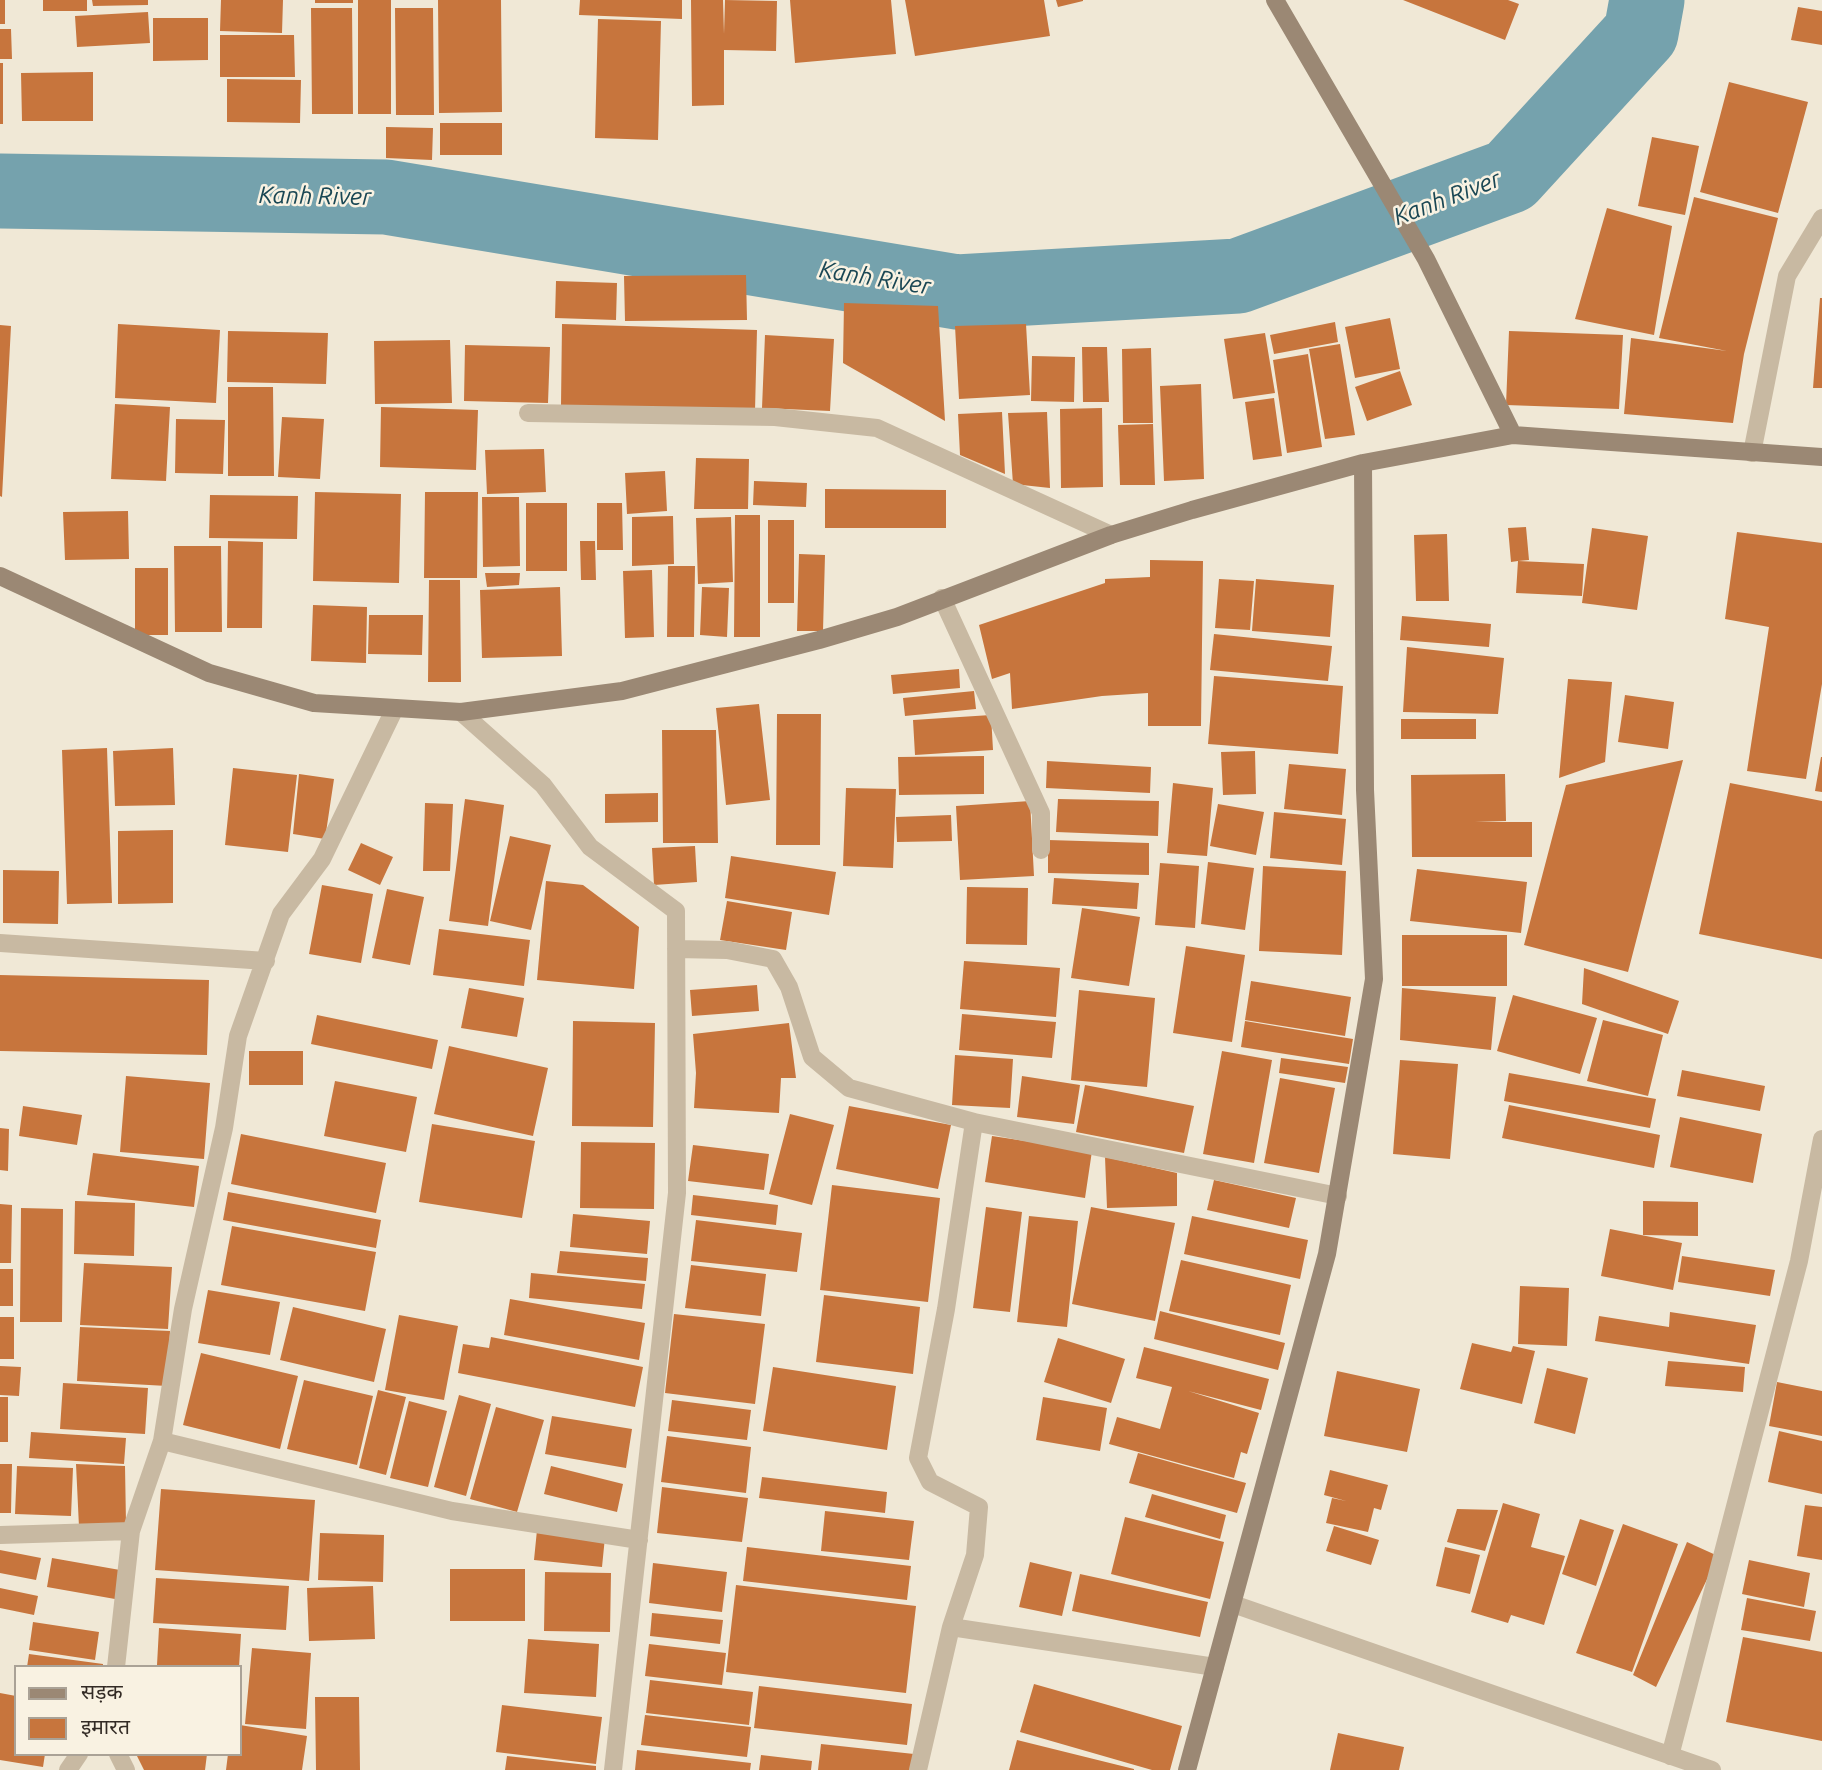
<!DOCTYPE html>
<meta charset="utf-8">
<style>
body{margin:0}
#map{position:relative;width:1822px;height:1770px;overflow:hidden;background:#f0e8d6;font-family:Ubuntu,"Noto Sans Devanagari",sans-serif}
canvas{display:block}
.legend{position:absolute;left:14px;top:1665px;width:228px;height:91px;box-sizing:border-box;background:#f9f2e2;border:2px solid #aaa296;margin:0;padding:9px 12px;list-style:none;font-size:21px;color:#332b25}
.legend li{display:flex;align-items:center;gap:14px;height:35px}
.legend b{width:35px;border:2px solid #aaa296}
</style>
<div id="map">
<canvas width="1822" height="1770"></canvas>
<ul class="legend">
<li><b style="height:9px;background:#9b8874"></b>सड़क</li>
<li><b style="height:19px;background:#c7753d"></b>इमारत</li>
</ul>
</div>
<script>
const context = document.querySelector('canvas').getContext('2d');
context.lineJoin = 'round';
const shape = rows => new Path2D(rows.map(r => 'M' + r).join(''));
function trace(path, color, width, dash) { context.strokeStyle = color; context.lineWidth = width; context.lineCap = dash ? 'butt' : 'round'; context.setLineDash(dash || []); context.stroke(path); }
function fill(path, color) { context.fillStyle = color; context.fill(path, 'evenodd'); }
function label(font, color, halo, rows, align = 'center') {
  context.font = font + ' Ubuntu,sans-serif'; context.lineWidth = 5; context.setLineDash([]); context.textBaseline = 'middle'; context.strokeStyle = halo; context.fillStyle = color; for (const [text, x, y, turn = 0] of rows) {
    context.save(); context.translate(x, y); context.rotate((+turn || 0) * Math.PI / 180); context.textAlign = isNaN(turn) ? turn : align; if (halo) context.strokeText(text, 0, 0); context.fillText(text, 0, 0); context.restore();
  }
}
trace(shape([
 [0,191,386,197,957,292,1238,276,1510,176,1641,33,1647,0]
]), '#75a2ad', 75);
fill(shape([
 [0,0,5,0,5,24,0,24],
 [43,0,87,0,87,11,43,11],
 [92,0,148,0,148,5,93,6],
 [221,0,283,0,282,33,220,31],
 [315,0,353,0,353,3,315,3],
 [358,0,391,0,391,114,358,114],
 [438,0,501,0,502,112,439,113],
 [580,0,682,0,682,19,579,15],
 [691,0,723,0,724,34,725,0,777,1,776,51,724,50,724,105,692,106],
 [790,0,891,0,896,54,795,63],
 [905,0,1044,0,1050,36,915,56],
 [1056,0,1083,0,1083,1,1058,7],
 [1403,0,1508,0,1519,4,1505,40],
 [1798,7,1822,11,1822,45,1791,40],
 [311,8,352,8,353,114,312,114],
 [395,8,433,8,434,115,396,115],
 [148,12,150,43,77,47,75,16],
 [153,18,208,18,208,60,153,61],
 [598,19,661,21,658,140,595,138],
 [0,29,11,29,12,59,0,59],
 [220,35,294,35,295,77,220,77],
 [0,63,3,63,3,124,0,124],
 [93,72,93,121,22,121,21,73],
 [227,79,301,80,300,123,227,122],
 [1729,82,1808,102,1778,213,1700,192],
 [440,123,502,123,502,155,440,155],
 [386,127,433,128,432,160,386,158],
 [1652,137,1699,146,1685,215,1638,206],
 [1694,197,1778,218,1744,354,1733,423,1624,414,1631,338,1727,351,1659,338],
 [1607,208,1672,226,1654,335,1575,319],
 [746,275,747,320,625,321,624,276],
 [556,281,617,283,616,320,555,318],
 [1820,298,1822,298,1822,388,1813,388],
 [844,303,938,306,945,421,843,363],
 [1390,318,1400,369,1355,378,1345,327],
 [1335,322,1338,342,1274,354,1270,335],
 [118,324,220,330,216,403,115,398],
 [562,324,757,330,755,411,561,405],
 [1026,324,1030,395,959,399,955,326],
 [0,325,11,326,2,497,0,496],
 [228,331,328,333,326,384,227,382],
 [1509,331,1623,335,1619,409,1506,405],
 [1265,333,1275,393,1233,399,1224,339],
 [765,335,834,339,830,411,762,408],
 [450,340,452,403,375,404,374,341],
 [1340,344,1355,435,1325,439,1309,349],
 [465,345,550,347,548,403,464,401],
 [1082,347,1107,347,1109,402,1083,402],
 [1151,348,1153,423,1123,423,1122,349],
 [1308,354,1322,447,1287,453,1273,360],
 [1032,356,1075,357,1074,402,1031,401],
 [1400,371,1412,405,1367,421,1355,387],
 [1201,384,1204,479,1164,481,1160,386],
 [228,387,273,387,274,476,228,476],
 [1274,398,1282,456,1253,460,1245,402],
 [115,404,170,407,166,481,111,479],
 [381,407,478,410,476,470,380,467],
 [1102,408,1103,487,1061,488,1060,409],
 [1002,412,1005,474,960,455,958,414],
 [1047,412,1050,488,1013,484,1008,413],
 [282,417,324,419,320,479,278,477],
 [176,419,225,420,223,474,175,473],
 [1153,424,1155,485,1120,485,1118,425],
 [544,449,546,492,487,494,485,450],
 [696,458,749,459,748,509,694,509],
 [665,471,667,511,627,514,625,473],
 [754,481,807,483,806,507,753,505],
 [825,489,946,490,946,528,825,528],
 [315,492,401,494,399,583,313,581],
 [425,492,478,492,477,578,424,578],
 [210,495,298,496,297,539,209,538],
 [482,497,519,497,520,566,483,567],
 [526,503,567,503,567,571,526,571],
 [597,503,622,503,623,550,597,550],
 [128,511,129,559,65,560,63,512],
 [735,515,760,515,760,637,734,637],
 [673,516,674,564,632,566,632,517],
 [731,517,733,582,698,584,696,518],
 [768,520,794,520,794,603,768,603],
 [1526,527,1529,560,1518,561,1584,564,1582,596,1516,593,1518,561,1511,562,1508,528],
 [1592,528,1648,536,1637,610,1582,603],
 [1737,532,1822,543,1822,684,1806,779,1747,771,1769,627,1725,619],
 [1447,534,1449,601,1416,601,1414,535],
 [228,541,263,542,262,628,227,628],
 [580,541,595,541,596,580,581,580],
 [174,546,221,546,222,632,175,632],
 [799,554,825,555,823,631,797,631],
 [1150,560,1203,561,1201,726,1148,726,1148,693,1102,696,1012,709,1010,673,992,679,979,625,1105,583,1105,579,1150,577],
 [668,566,695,566,694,637,667,637],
 [135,568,168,568,168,635,135,635],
 [652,570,654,637,625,638,623,571],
 [485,573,520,573,519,585,487,587],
 [1219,579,1254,581,1250,630,1215,628],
 [1256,579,1334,585,1330,637,1252,631],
 [429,580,460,580,461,682,428,682],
 [560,587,562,656,482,658,480,590],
 [702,587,729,588,727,637,700,635],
 [313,605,367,607,366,663,311,661],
 [369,615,423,615,422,655,368,654],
 [1402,616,1491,624,1489,647,1400,640],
 [1214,634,1332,646,1328,681,1210,670],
 [1407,647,1504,658,1498,714,1403,712],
 [959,669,960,688,893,694,891,675],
 [1214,676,1343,686,1338,754,1208,744],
 [1568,679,1612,682,1605,762,1559,778],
 [974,691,976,709,905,716,903,698],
 [1625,695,1674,702,1668,749,1618,742],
 [759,704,770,800,726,805,716,708],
 [777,714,821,714,820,845,776,845],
 [991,715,993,750,915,755,913,720],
 [1401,719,1476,719,1476,739,1401,739],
 [662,730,716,730,718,843,663,843],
 [107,748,112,903,67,904,62,750],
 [173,748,175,805,115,806,113,751],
 [1255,751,1256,794,1223,795,1221,752],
 [984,756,984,794,899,795,898,757],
 [1821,757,1822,757,1822,792,1815,791],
 [1683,760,1628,972,1524,945,1566,785],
 [1047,761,1151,767,1150,793,1046,788],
 [1289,764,1346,769,1342,815,1284,809],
 [233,768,297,775,288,852,225,845],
 [299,774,334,779,325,839,293,834],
 [1505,774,1506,821,1475,822,1532,822,1532,857,1412,857,1411,775],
 [1173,783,1213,788,1207,856,1167,853],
 [1730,783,1822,801,1822,959,1699,934],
 [846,788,896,789,893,868,843,866],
 [658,793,658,822,605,823,605,794],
 [465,799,504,805,488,926,449,921],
 [1058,799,1159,801,1158,836,1056,832],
 [1030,801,1034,876,960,880,956,806],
 [425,803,453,804,450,871,423,871],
 [1218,804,1264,812,1256,855,1210,846],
 [1274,812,1346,819,1342,865,1270,858],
 [951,815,952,841,897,842,896,817],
 [173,830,173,903,118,904,118,831],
 [510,836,551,845,531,930,490,921],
 [1048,840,1149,843,1149,875,1048,873],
 [361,843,393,857,380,885,348,870],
 [695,846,697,882,654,885,652,848],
 [731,856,836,872,829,915,725,898],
 [1208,862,1254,868,1245,930,1201,924],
 [1160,863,1199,866,1195,928,1155,925],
 [1263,866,1346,871,1342,955,1259,951],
 [1417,869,1527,882,1521,933,1410,921],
 [3,870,59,871,58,924,3,923],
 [1054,878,1139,883,1137,909,1052,904],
 [546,881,583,885,639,927,634,989,537,980],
 [322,885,373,894,361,963,309,954],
 [967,887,1028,888,1027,945,966,944],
 [387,889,424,897,410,965,372,958],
 [727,901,792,912,786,950,720,940],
 [1082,908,1140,917,1129,986,1071,978],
 [439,929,530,940,524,986,433,975],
 [1402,935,1507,935,1507,986,1402,986],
 [1186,946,1245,955,1232,1042,1173,1033],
 [964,961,1060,968,1056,1017,960,1009],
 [1584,968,1679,1001,1668,1034,1582,1004],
 [0,975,209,980,207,1055,0,1051],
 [1251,981,1351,997,1345,1036,1245,1020],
 [757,985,759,1011,692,1016,690,990],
 [469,988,524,998,517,1037,461,1028],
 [1402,988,1496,997,1491,1050,1400,1040],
 [1079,990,1155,998,1147,1087,1071,1080],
 [1513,995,1597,1018,1580,1074,1497,1051],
 [962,1014,1056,1022,1052,1058,959,1050],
 [317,1015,438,1040,432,1069,311,1044],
 [1603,1020,1663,1035,1648,1096,1587,1081],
 [573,1021,655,1023,653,1127,572,1126],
 [1245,1021,1353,1039,1349,1064,1241,1047],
 [789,1023,796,1078,781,1078,779,1113,694,1108,696,1073,693,1034],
 [449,1046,548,1068,533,1136,434,1114],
 [249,1051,303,1051,303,1085,249,1085],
 [1222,1051,1272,1060,1254,1163,1203,1154],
 [955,1055,1013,1059,1010,1108,952,1105],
 [1281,1058,1348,1067,1345,1083,1279,1073],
 [1400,1060,1458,1064,1450,1159,1393,1154],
 [1682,1070,1765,1086,1760,1111,1677,1096],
 [1509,1073,1656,1099,1650,1128,1504,1101],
 [126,1076,210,1083,204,1159,120,1152],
 [1022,1076,1080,1085,1074,1124,1017,1117],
 [1280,1078,1335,1088,1319,1173,1264,1163],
 [335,1081,417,1097,406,1152,324,1136],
 [1085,1085,1194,1106,1184,1153,1076,1132],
 [1509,1105,1660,1135,1654,1168,1502,1138],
 [23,1106,82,1115,77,1145,19,1136],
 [849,1106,951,1125,938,1189,836,1169],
 [790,1114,834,1125,812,1205,769,1194],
 [1680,1117,1762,1134,1753,1183,1670,1167],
 [432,1124,535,1141,522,1218,419,1202],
 [0,1128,9,1129,8,1171,0,1170],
 [241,1134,386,1163,376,1213,231,1184],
 [992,1136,1092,1151,1085,1198,985,1182],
 [581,1142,655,1143,654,1209,580,1208],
 [693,1145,769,1154,764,1190,688,1181],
 [93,1153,199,1166,194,1207,87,1195],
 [1105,1157,1177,1173,1177,1206,1107,1208],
 [1214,1180,1296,1198,1289,1228,1207,1210],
 [832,1185,940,1198,928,1302,820,1290],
 [228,1192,381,1220,376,1248,223,1220],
 [693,1195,778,1205,776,1225,691,1215],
 [75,1201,135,1203,134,1256,74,1254],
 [1643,1201,1698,1202,1698,1236,1643,1235],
 [0,1204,12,1205,11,1263,0,1263],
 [986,1207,1022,1212,1010,1312,973,1308],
 [1091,1207,1175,1223,1155,1321,1072,1304],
 [21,1208,63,1209,62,1322,20,1322],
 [573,1214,650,1221,647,1254,570,1247],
 [1029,1216,1078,1221,1067,1327,1017,1322],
 [1192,1216,1308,1240,1300,1279,1184,1254],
 [696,1220,802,1233,797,1272,691,1261],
 [232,1226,376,1252,365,1311,221,1285],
 [1610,1229,1682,1243,1673,1290,1601,1276],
 [560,1251,648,1258,646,1281,557,1273],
 [1682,1256,1775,1270,1770,1296,1678,1282],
 [1181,1260,1291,1285,1280,1335,1169,1311],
 [84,1263,172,1267,168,1329,80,1325],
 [691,1265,766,1274,761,1316,685,1308],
 [0,1269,13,1269,13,1306,0,1306],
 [531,1273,645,1284,642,1309,529,1298],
 [1520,1286,1569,1288,1567,1346,1518,1344],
 [208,1290,280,1302,270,1355,198,1343],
 [824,1295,920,1307,913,1374,816,1362],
 [510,1299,645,1323,639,1360,504,1335],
 [293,1307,386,1329,374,1382,280,1360],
 [1160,1311,1285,1343,1278,1370,1154,1339],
 [1670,1312,1756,1325,1749,1364,1595,1341,1599,1316,1669,1327],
 [674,1314,765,1324,755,1404,665,1393],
 [399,1315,458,1326,444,1400,385,1390],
 [0,1317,14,1317,14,1359,0,1359],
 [80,1327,170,1331,167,1386,77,1381],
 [491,1337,643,1367,635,1407,458,1373,463,1344,489,1348],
 [1058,1338,1125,1359,1111,1403,1044,1382],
 [1472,1343,1511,1352,1513,1346,1535,1351,1522,1404,1460,1389],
 [1144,1347,1269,1379,1261,1410,1188,1391,1259,1413,1247,1454,1241,1452,1234,1478,1109,1444,1117,1417,1160,1429,1172,1387,1136,1378],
 [201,1353,298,1376,280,1449,183,1425],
 [1668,1361,1745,1367,1743,1392,1665,1386],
 [0,1366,21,1367,19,1396,0,1395],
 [773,1367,896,1386,887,1450,763,1431],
 [1547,1368,1588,1378,1575,1434,1534,1423],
 [1337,1371,1420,1389,1407,1452,1324,1436],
 [304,1380,373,1396,357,1465,287,1449],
 [1777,1382,1822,1391,1822,1436,1769,1426],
 [63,1383,148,1388,145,1434,60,1429],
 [378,1390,406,1397,386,1475,359,1468],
 [459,1395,491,1404,466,1496,434,1487],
 [0,1397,8,1397,8,1442,0,1442],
 [1043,1397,1107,1408,1100,1451,1036,1440],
 [672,1400,751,1410,747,1440,668,1431],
 [409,1401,447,1411,428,1487,390,1478],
 [496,1407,544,1420,517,1512,470,1499],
 [552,1416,632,1429,626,1468,545,1454],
 [1779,1431,1822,1441,1822,1494,1768,1482],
 [31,1432,126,1438,124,1464,29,1458],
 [667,1436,751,1447,746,1493,661,1482],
 [1138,1453,1246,1483,1237,1513,1129,1483],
 [0,1464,12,1464,11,1513,0,1513],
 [76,1464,125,1466,126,1524,79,1527],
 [17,1466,73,1468,71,1516,15,1514],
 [551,1466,623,1484,617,1512,544,1494],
 [1330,1470,1388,1485,1381,1510,1374,1508,1368,1532,1326,1523,1332,1498,1346,1501,1324,1495],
 [762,1477,887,1492,885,1513,759,1498],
 [662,1487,748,1498,742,1542,657,1533],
 [161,1489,315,1500,309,1581,155,1570],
 [1152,1494,1226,1515,1220,1539,1145,1517],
 [1503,1503,1540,1514,1531,1547,1565,1556,1544,1625,1511,1615,1508,1623,1471,1612],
 [1805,1505,1822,1507,1822,1560,1797,1556],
 [1457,1509,1498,1510,1485,1551,1447,1542],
 [825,1511,914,1521,909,1560,821,1551],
 [1125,1517,1224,1542,1210,1599,1111,1574],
 [1580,1519,1614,1530,1596,1586,1562,1574],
 [1623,1524,1678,1544,1632,1672,1576,1653],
 [1334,1526,1379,1540,1371,1565,1326,1551],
 [537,1530,605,1537,602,1567,534,1560],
 [320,1533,384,1535,383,1582,318,1580],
 [1687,1542,1718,1556,1656,1687,1633,1675],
 [747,1547,911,1566,907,1600,743,1581],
 [1445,1547,1480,1555,1470,1594,1436,1586],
 [0,1550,41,1558,36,1580,0,1573],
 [52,1558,120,1570,115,1599,47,1587],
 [1749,1560,1810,1573,1804,1607,1742,1594],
 [1030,1562,1072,1572,1062,1616,1019,1607],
 [653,1563,727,1572,722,1612,649,1603],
 [450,1569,525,1569,525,1621,450,1621],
 [545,1572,611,1573,610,1632,544,1631],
 [1080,1574,1208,1602,1200,1637,1072,1611],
 [156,1578,289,1586,286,1630,153,1623],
 [736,1585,916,1606,906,1693,726,1672],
 [373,1586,375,1639,309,1641,307,1588],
 [0,1588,38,1596,34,1615,0,1608],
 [1747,1598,1816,1611,1810,1641,1741,1630],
 [652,1613,723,1620,720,1644,650,1636],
 [33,1622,99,1632,95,1660,29,1650],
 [159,1628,241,1634,239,1667,157,1665],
 [1743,1637,1822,1652,1822,1741,1726,1722],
 [528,1639,599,1644,596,1697,524,1693],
 [649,1644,726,1653,722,1685,645,1676],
 [252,1648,311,1653,306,1729,245,1724],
 [29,1654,103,1664,103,1667,27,1667],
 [650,1680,753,1692,749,1725,646,1713],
 [1034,1684,1182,1726,1170,1770,1152,1770,1020,1732],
 [759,1686,912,1704,907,1745,754,1728],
 [0,1693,16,1696,16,1754,45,1754,43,1767,0,1760],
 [315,1697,359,1697,360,1770,316,1770],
 [502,1705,602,1717,596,1764,496,1752],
 [645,1715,751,1727,747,1757,641,1745],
 [240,1725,307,1736,302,1770,226,1770,228,1754,240,1754],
 [1338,1733,1404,1747,1399,1770,1330,1770],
 [1017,1740,1134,1769,1134,1770,1009,1770],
 [821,1744,914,1754,912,1770,818,1770],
 [637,1750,751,1763,750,1770,635,1770],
 [136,1754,207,1754,205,1770,144,1770],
 [761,1755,812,1761,811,1770,759,1770],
 [507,1756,596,1766,596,1770,505,1770]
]), '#c7753d');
trace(shape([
 [528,413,775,417,877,428,1111,535],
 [1752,453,1787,276,1822,218],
 [942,598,1041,813,1041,850],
 [461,712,543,785,590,847,676,911,677,1193,613,1770],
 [0,943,266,961],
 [676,949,727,950,773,959,789,987,812,1057,849,1088,974,1122,946,1309,918,1458,930,1482,979,1507,975,1555,951,1627],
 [974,1122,1338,1196],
 [162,1441,452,1511,639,1540],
 [0,1535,131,1531],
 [1233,1604,1712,1770],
 [116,1667,131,1531,162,1441,183,1309,224,1128,238,1036,281,914,322,859,395,708],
 [118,1754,126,1770],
 [1670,1756,1799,1261,1822,1139],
 [68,1770,79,1754],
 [918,1770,951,1627,1215,1667]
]), '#c8b9a2', 18);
trace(shape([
 [1275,0,1426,259,1513,435],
 [0,576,209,673,314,703,461,712,622,691,819,640,897,617,1111,535,1192,510,1363,463,1513,435,1822,457],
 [1187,1770,1327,1254,1374,979,1365,790,1363,463]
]), '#9b8874', 18);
label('italic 24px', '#1a4754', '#f9f2e2', [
 ["Kanh River",315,196,1],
 ["Kanh River",1447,198,-21],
 ["Kanh River",875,278,9]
]);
</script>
